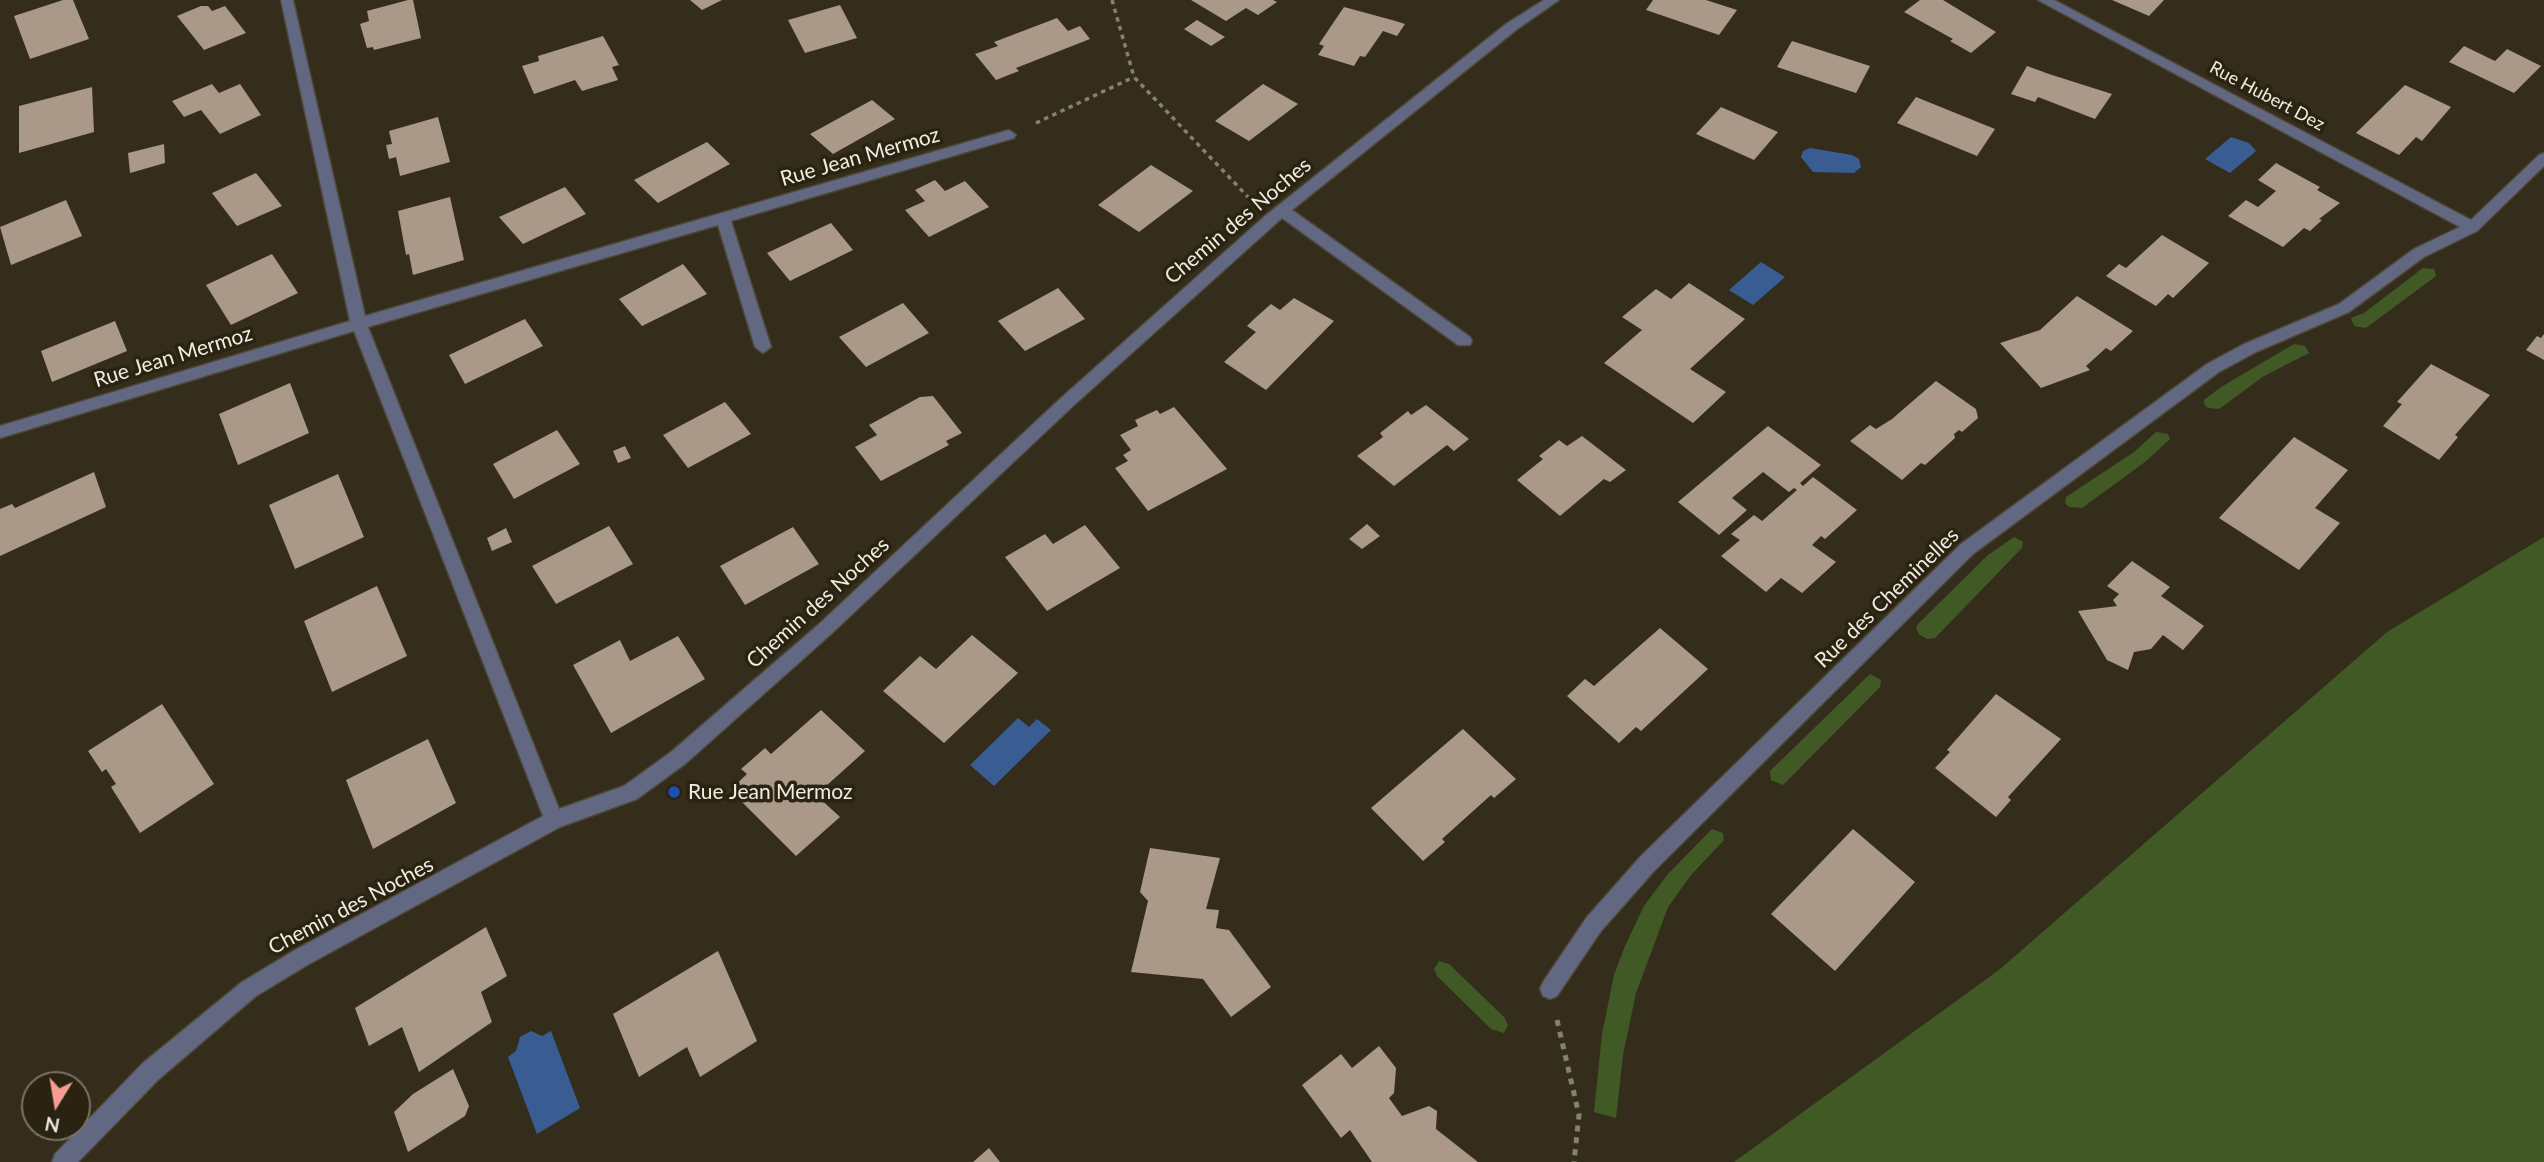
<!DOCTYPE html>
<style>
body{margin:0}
#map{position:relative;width:2544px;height:1162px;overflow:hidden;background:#342d1c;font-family:Lato,sans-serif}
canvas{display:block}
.north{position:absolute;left:21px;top:1071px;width:70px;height:70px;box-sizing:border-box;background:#2a2312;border:2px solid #797365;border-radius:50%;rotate:191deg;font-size:19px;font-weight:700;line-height:28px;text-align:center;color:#f0ece1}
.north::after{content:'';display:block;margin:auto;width:24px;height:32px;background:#f59c94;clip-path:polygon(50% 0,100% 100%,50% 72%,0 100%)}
</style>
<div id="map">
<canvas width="2544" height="1162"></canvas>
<div class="north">N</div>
</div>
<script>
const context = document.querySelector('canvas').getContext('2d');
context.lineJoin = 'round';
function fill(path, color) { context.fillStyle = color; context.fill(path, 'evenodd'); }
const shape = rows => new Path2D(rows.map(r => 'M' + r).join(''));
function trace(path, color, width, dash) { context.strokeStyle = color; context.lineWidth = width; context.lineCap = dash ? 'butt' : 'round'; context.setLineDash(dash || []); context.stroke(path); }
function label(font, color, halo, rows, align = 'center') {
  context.font = font + ' Lato,sans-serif'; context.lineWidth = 7; context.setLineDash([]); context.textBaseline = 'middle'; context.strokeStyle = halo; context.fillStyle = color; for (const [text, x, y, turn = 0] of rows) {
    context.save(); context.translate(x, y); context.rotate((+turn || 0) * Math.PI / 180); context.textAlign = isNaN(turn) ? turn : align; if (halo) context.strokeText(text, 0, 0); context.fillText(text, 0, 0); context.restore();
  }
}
fill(shape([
 [2423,268,2434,269,2436,276,2366,328,2354,326,2351,318,2364,313],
 [2294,344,2305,346,2309,353,2264,376,2219,409,2208,408,2204,404,2204,400,2221,387],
 [2156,432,2168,434,2170,439,2145,462,2082,508,2069,507,2065,503,2066,497,2134,452],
 [2014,537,2023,542,2022,548,1935,638,1927,639,1919,634,1916,628,1918,624,1988,555],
 [2544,537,2544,1162,1734,1162,1999,970,2387,632],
 [1870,674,1881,680,1880,687,1783,785,1771,780,1770,771],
 [1712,829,1723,833,1724,840,1691,875,1668,907,1636,993,1623,1055,1616,1118,1594,1112,1602,1034,1614,975,1625,946,1644,906,1667,875],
 [1439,961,1449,964,1504,1017,1508,1025,1504,1033,1491,1029,1437,976,1434,969]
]), '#415a25');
fill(shape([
 [2231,137,2249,143,2256,151,2230,173,2205,159],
 [1810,148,1852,155,1859,159,1861,167,1854,173,1813,172,1801,157,1803,151],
 [1761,262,1785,277,1753,305,1729,290],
 [1018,718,1029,727,1037,719,1051,730,994,786,970,765],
 [531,1031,542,1036,551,1031,580,1108,537,1134,508,1057,516,1051,520,1037]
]), '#395d93');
fill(shape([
 [63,0,73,0,89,39,30,59,14,16],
 [408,0,413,0,421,38,374,50,373,47,367,48,360,24,369,21,367,11],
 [690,0,722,0,702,10],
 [1191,0,1273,0,1277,2,1258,15,1246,8,1226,21],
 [1653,0,1706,0,1737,10,1719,35,1646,10],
 [1920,0,1943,0,1996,32,1971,53,1950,41,1953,39,1904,12],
 [2112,0,2164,0,2149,16],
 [840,5,857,38,805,53,788,20],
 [201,6,208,6,212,11,225,6,246,33,204,50,177,16],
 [1344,7,1392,20,1405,24,1397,36,1383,31,1365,57,1360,56,1354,66,1318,55,1324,46,1319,44],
 [1057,18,1068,31,1080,26,1090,39,1016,68,1019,71,996,80,975,54,998,46,994,42],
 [1197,20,1225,37,1211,46,1184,29],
 [603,36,619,65,612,67,618,80,582,91,575,80,534,94,522,66,539,61,538,56],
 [1792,41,1870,66,1856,93,1777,67],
 [2464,46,2495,61,2507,49,2541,66,2514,93,2449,62],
 [2027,66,2049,74,2112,94,2095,119,2038,97,2035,102,2011,94],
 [212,84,219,93,240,84,261,115,220,134,201,110,184,117,172,101],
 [1263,84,1298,104,1249,141,1215,121],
 [2405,85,2451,107,2422,141,2416,137,2399,155,2356,133],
 [92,87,94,132,19,153,19,106],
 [1916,97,1995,129,1977,156,1897,123],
 [872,100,895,119,833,154,810,134],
 [1721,107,1778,132,1754,160,1696,134],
 [438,117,450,162,400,176,396,157,389,159,386,145,392,144,389,131],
 [707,142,730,164,658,203,634,180],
 [164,144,165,163,130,173,128,153],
 [2276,163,2320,187,2317,190,2340,203,2319,219,2322,220,2310,231,2304,228,2283,247,2228,216,2246,200,2258,207,2276,191,2258,180],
 [1151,165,1193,191,1139,232,1098,205],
 [256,173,282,206,237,226,212,193],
 [935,180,945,191,965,181,989,207,929,237,905,210,925,201,915,190],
 [565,187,586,214,523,244,499,217],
 [450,197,464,260,413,275,409,254,406,255,398,211],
 [66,200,82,236,11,265,0,227],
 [831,223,853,250,790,281,767,253],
 [2162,235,2209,263,2173,298,2168,294,2156,306,2106,276,2119,264,2126,268],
 [272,254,298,293,231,325,206,285],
 [683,264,707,294,642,326,619,299],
 [1689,283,1745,319,1690,369,1726,392,1693,423,1604,363,1642,330,1622,317,1656,289,1671,299],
 [1058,288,1085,319,1025,351,998,321],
 [2077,296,2133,331,2111,351,2106,348,2086,366,2090,370,2041,388,2000,343,2040,330],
 [1294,298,1334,321,1266,390,1224,362,1256,332,1247,326,1254,319,1271,304,1280,310],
 [903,303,929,333,866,367,839,337],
 [525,319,543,346,465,384,449,355],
 [115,321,127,351,52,382,41,351],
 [2544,334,2544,360,2526,350,2537,336,2541,338],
 [2431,364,2490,395,2455,435,2458,437,2439,460,2383,426,2402,404,2397,402],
 [1936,381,1976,409,1978,418,1962,432,1959,430,1954,434,1955,438,1925,465,1921,463,1902,480,1850,441,1870,425,1876,429,1892,419],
 [290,383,309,433,238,465,219,414],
 [933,396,962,433,946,441,949,445,881,481,855,447,877,435,869,425,920,397],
 [725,402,751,434,688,468,663,435],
 [1426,405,1469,439,1454,451,1447,445,1394,486,1357,456,1383,437,1380,433,1408,411,1411,415],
 [1174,407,1227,469,1148,511,1115,468,1128,461,1123,455,1131,450,1120,435,1138,426,1135,420,1157,410,1160,414],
 [1768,426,1821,465,1800,483,1803,486,1813,477,1857,510,1825,539,1821,536,1812,545,1836,562,1802,593,1781,578,1766,592,1721,556,1740,540,1731,534,1754,515,1762,521,1797,490,1794,488,1789,492,1763,472,1732,498,1747,510,1719,535,1678,502],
 [557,430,580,464,514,499,493,464],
 [1582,436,1626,470,1610,482,1604,479,1560,516,1517,480,1543,459,1539,456,1559,440,1567,446],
 [2294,437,2348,470,2315,508,2340,523,2299,570,2219,518],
 [625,446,631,458,618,463,613,451],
 [94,472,106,507,0,556,0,509,12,504,15,508],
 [338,474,364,537,295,569,269,505],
 [1367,524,1380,536,1362,549,1349,539],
 [1085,525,1120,568,1047,611,1005,557,1045,534,1053,544],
 [609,526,633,564,556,604,532,566],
 [793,527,819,564,745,605,720,566],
 [506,528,512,542,492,551,487,538],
 [2132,561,2170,587,2161,596,2204,626,2183,650,2163,635,2151,649,2134,652,2128,670,2107,660,2078,611,2117,606,2113,600,2119,594,2107,586],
 [377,586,407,656,332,692,304,621],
 [1660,628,1708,669,1641,731,1636,727,1619,743,1567,696,1585,679,1594,686],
 [972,635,1018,673,944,743,883,691,920,656,936,669],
 [678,636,705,679,611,733,573,665,620,640,630,661],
 [1996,694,2061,739,2008,797,2011,800,1996,817,1935,768,1950,752,1947,750],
 [162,704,214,784,140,833,111,787,116,784,106,769,102,772,88,751],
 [821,710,865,751,816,795,840,817,796,856,730,790,747,774,741,769,765,748,771,754],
 [1463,729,1516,779,1494,798,1491,795,1442,839,1445,842,1423,861,1371,808],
 [428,739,456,803,373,849,346,780],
 [1853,829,1915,882,1835,971,1771,914],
 [1150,848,1220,858,1206,909,1219,910,1216,928,1229,930,1271,987,1231,1017,1203,979,1131,972,1148,901,1140,892],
 [486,927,507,976,481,992,492,1022,419,1072,402,1027,369,1046,355,1008],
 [718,951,757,1041,700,1077,687,1047,639,1077,613,1014],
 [1379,1046,1396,1068,1394,1093,1389,1098,1402,1116,1429,1106,1437,1111,1436,1129,1478,1162,1372,1162,1350,1130,1341,1138,1302,1085,1341,1054,1352,1068],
 [453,1069,469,1106,465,1116,408,1152,394,1112,413,1094],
 [989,1148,1000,1162,973,1162]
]), '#aa9889');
const street = shape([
 [281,0,293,0,365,316,1009,130,1016,135,1014,138,731,221,771,347,763,353,755,347,718,225,368,327,559,809,624,786,671,752,818,625,1061,398,1265,216,1506,24,1544,0,1559,0,1516,30,1292,210,1470,337,1472,341,1470,345,1458,345,1282,218,1073,406,830,635,685,764,637,799,560,827,309,964,256,996,159,1079,78,1162,52,1162,55,1154,143,1063,242,982,295,950,543,816,354,331,0,438,0,426,350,321,281,0],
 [2038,0,2054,0,2471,220,2539,155,2544,153,2544,166,2477,231,2424,257,2349,312,2256,352,2219,372,1973,554,1655,870,1601,931,1557,996,1550,999,1543,996,1540,989,1543,982,1587,917,1641,856,1961,544,2207,364,2244,344,2339,304,2414,249,2460,227,2038,0]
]);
trace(street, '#4e4838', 3);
trace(shape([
 [1112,0,1134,77,1248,197],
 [1036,123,1134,77]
]), '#868071', 3.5, [4.5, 4.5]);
trace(shape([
 [1557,1020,1579,1115,1574,1162]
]), '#868071', 5, [6, 6]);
fill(street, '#626782');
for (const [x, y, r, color] of [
 [674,792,7,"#1a4fb4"]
]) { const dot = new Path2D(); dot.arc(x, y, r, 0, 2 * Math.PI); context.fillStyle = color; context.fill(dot); trace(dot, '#2a2312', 2.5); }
label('18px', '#f0ece1', '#2a2312', [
 ["Rue Hubert Dez",2267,96,28]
]);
label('21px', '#f0ece1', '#2a2312', [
 ["Rue Jean Mermoz",860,157,-16],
 ["Chemin des Noches",1238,221,-40],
 ["Rue Jean Mermoz",173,357,-17],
 ["Rue des Cheminelles",1887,598,-44],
 ["Chemin des Noches",818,603,-42],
 ["Chemin des Noches",351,906,-28]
]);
label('21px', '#f0ece1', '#2a2312', [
 ["Rue Jean Mermoz",688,792]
], 'left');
</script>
